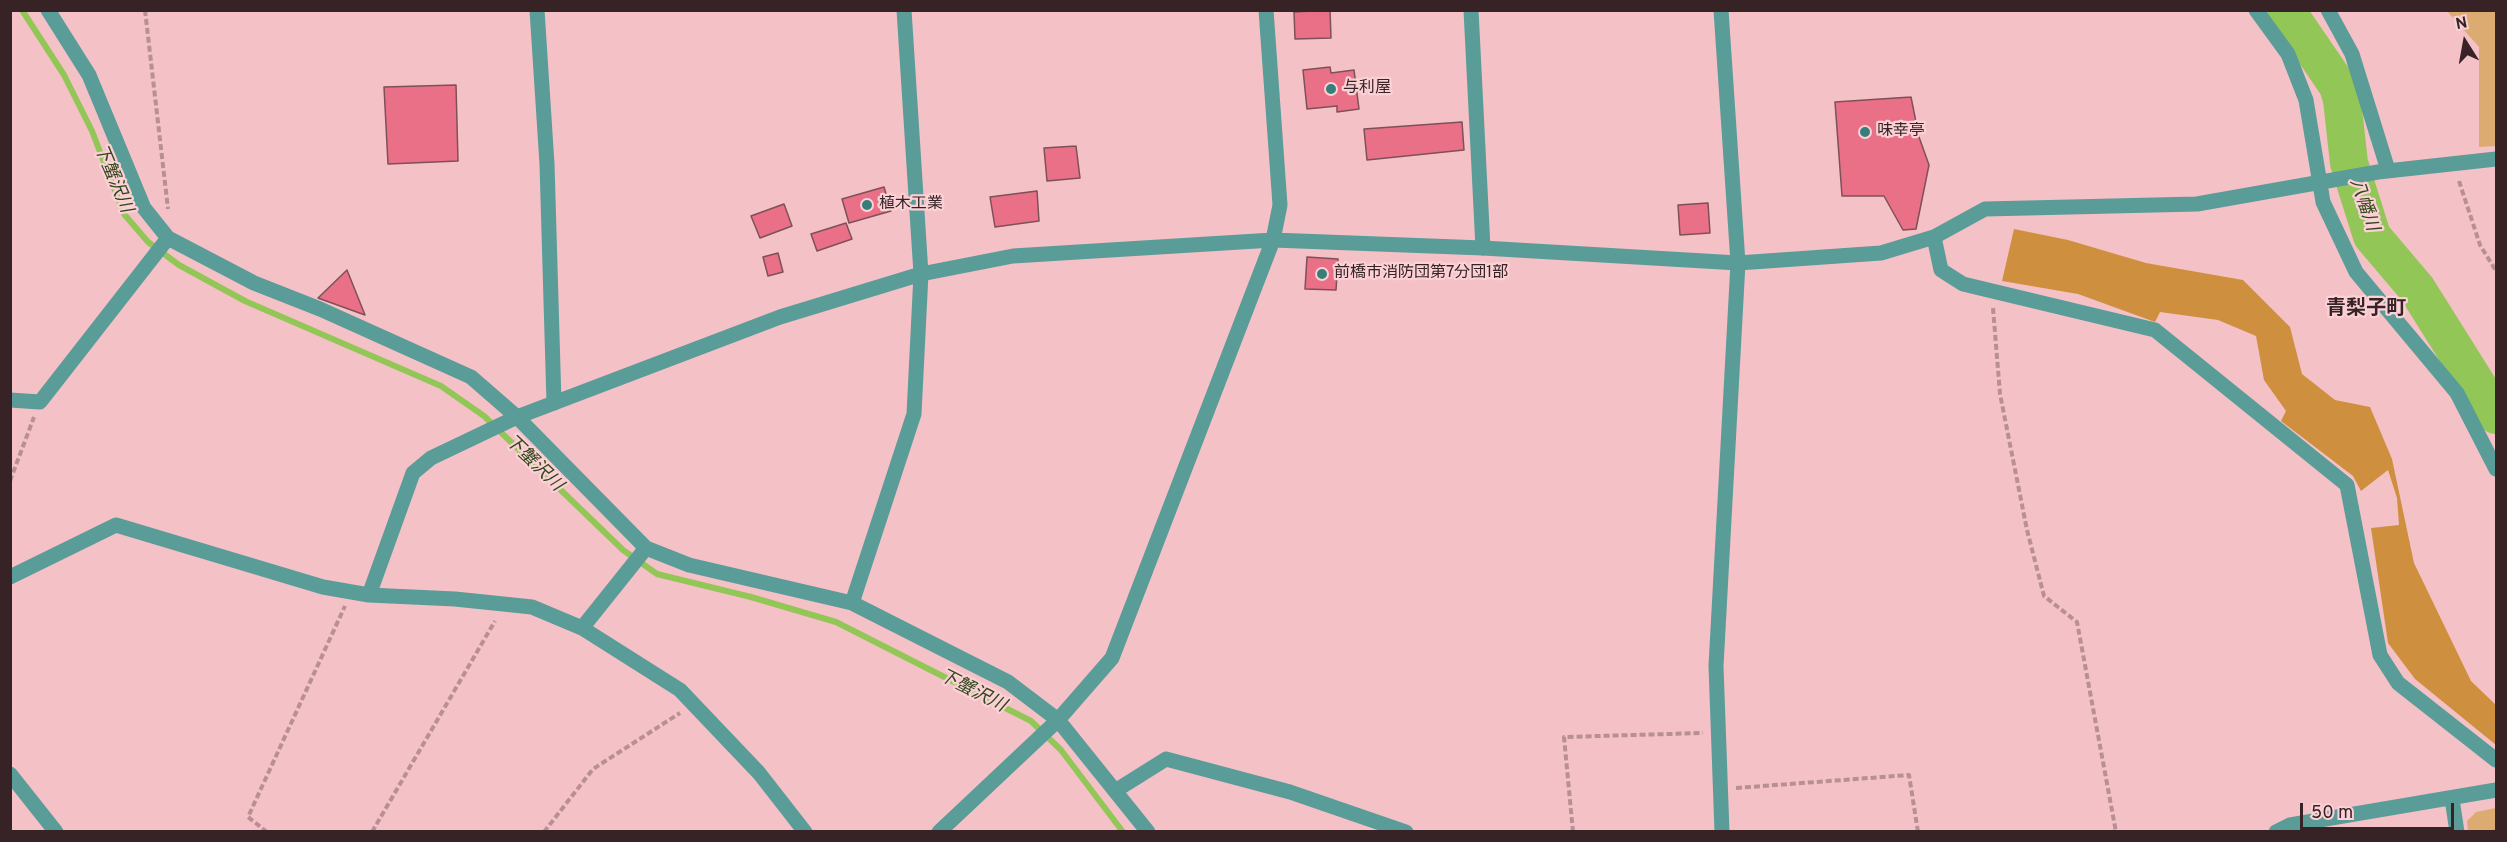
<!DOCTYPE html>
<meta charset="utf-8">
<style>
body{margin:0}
#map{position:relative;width:2507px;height:842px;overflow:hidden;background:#f4c1c7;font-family:Overpass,sans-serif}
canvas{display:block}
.frame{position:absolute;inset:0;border:12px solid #372326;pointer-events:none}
.north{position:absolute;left:2435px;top:12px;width:60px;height:60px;-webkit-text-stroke:4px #fbd1d6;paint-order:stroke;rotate:349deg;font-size:16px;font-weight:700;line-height:24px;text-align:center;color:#372326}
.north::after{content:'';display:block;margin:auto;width:21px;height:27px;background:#372326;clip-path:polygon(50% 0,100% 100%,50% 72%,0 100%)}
.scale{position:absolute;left:2300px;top:803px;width:154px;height:27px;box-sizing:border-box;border:3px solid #372326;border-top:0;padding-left:8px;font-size:18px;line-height:21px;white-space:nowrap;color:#372326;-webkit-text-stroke:4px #fbd1d6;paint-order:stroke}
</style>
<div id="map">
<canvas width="2507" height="842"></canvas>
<div class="frame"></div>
<div class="north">N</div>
<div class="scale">50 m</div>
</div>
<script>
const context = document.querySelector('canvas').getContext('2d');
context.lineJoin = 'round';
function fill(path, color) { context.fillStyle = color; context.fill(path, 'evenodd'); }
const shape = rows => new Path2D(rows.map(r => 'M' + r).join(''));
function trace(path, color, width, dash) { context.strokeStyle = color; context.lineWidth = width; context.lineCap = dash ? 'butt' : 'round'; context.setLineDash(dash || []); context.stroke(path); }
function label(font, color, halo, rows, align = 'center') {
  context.font = font + ' Overpass,"Noto Sans JP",sans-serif'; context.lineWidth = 4.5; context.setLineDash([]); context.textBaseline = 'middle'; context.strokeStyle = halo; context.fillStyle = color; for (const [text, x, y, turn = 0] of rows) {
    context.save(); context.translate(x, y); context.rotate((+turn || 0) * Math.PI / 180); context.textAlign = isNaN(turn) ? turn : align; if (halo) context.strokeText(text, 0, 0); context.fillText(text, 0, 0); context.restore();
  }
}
fill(shape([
 [2447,11,2496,11,2496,146,2479,147,2479,47],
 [2496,808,2496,831,2468,831,2467,821,2476,812]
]), '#dcab71');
fill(shape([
 [2014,229,2068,240,2146,263,2243,280,2290,327,2302,374,2335,400,2370,407,2392,459,2414,563,2471,681,2496,705,2496,745,2415,679,2388,643,2371,528,2399,525,2397,498,2388,470,2361,491,2353,476,2281,421,2286,411,2264,380,2256,336,2218,320,2160,312,2155,322,2078,294,2002,281]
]), '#ce903f');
trace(shape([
 [22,10,64,75,92,131,124,214,148,242,179,265,245,301,441,386,484,416,623,550,657,574,751,597,836,622,1031,721,1061,750,1123,832]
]), '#92c656', 6);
trace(shape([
 [2286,10,2338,86,2342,100,2349,163,2372,236,2417,289,2496,415]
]), '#92c656', 38);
const building = shape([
 [1330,10,1331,38,1295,39,1294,12,1330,10],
 [1330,67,1331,73,1354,70,1359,109,1337,112,1337,106,1307,109,1303,70,1330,67],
 [456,85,458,161,388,164,384,87,456,85],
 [1911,97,1919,137,1929,165,1916,229,1903,230,1884,196,1842,196,1835,102,1911,97],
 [1462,122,1464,150,1367,160,1364,129,1462,122],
 [1076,146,1080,178,1047,181,1044,148,1076,146],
 [884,187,891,211,849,223,842,199,884,187],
 [1037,191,1039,221,995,227,990,197,1037,191],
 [1708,203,1710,233,1680,235,1678,205,1708,203],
 [784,204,792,226,760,238,751,216,784,204],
 [846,223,852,239,817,251,811,234,846,223],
 [778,253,783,272,768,276,763,257,778,253],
 [1307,257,1338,259,1336,290,1305,289,1307,257],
 [347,270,365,315,318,298,347,270]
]);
fill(building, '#ea7087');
trace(building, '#7d5157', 1.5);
trace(shape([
 [145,10,168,209],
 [2459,181,2480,245,2496,271],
 [1993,308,2000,394,2027,530,2044,596,2077,622,2116,832],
 [10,481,34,417],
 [1736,788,1909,775,1918,832],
 [267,832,248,817,345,606],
 [372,832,495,621],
 [544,832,593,769,680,713],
 [1573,832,1564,737,1703,733]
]), '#b88f94', 4, [6, 3]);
trace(shape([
 [48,10,89,75,144,208,168,238,254,283,320,309,471,377,517,417,646,548,689,565,852,603,1008,682,1058,720,1148,832],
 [537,10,547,164,554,403],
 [1471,10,1483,248],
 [1721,10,1738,263,1716,666,1722,832],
 [2256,10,2288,54,2306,100,2323,202,2356,272,2457,393,2496,469],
 [2328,10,2352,54,2388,170],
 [1934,237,1941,270,1963,284,2155,330,2347,485,2380,655,2398,683,2496,760],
 [10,400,40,402,168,238],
 [10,577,116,525,323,587,369,595,455,599,532,607,582,628,680,690,759,773,805,832],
 [369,595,413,473,431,458,517,417],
 [852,603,914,414,921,274,904,10],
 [582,628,646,548],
 [10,774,56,832],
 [1115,791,1166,759,1290,792,1406,832],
 [2452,799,2457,832],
 [939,832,1058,720],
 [2276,832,2290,825,2496,790]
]), '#5a9c98', 15);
trace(shape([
 [517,417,780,317,921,274,1013,256,1273,240,1483,248,1738,263,1881,253,1934,237,1985,209,2197,204,2378,172,2496,159],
 [1058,720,1112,658,1273,240,1280,205,1266,10]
]), '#5a9c98', 15);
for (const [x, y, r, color] of [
 [1331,89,6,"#367e7a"],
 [1865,132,6,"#367e7a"],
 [867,205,6,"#367e7a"],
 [1322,274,6,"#367e7a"]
]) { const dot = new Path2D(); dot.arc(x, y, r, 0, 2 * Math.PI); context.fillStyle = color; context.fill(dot); trace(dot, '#fbd1d6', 2); }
label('16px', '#372326', '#fbd1d6', [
 ["与利屋",1343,89],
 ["味幸亭",1877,132],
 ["植木工業",879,205],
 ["前橋市消防団第7分団1部",1334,274]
], 'left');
label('italic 18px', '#31461a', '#fbd1d6', [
 ["下蟹沢川",112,179,67],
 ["八幡川",2363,205,71],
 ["下蟹沢川",533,464,44],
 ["下蟹沢川",972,692,27]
]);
label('bold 20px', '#372326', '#fbd1d6', [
 ["青梨子町",2366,310]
]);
</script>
